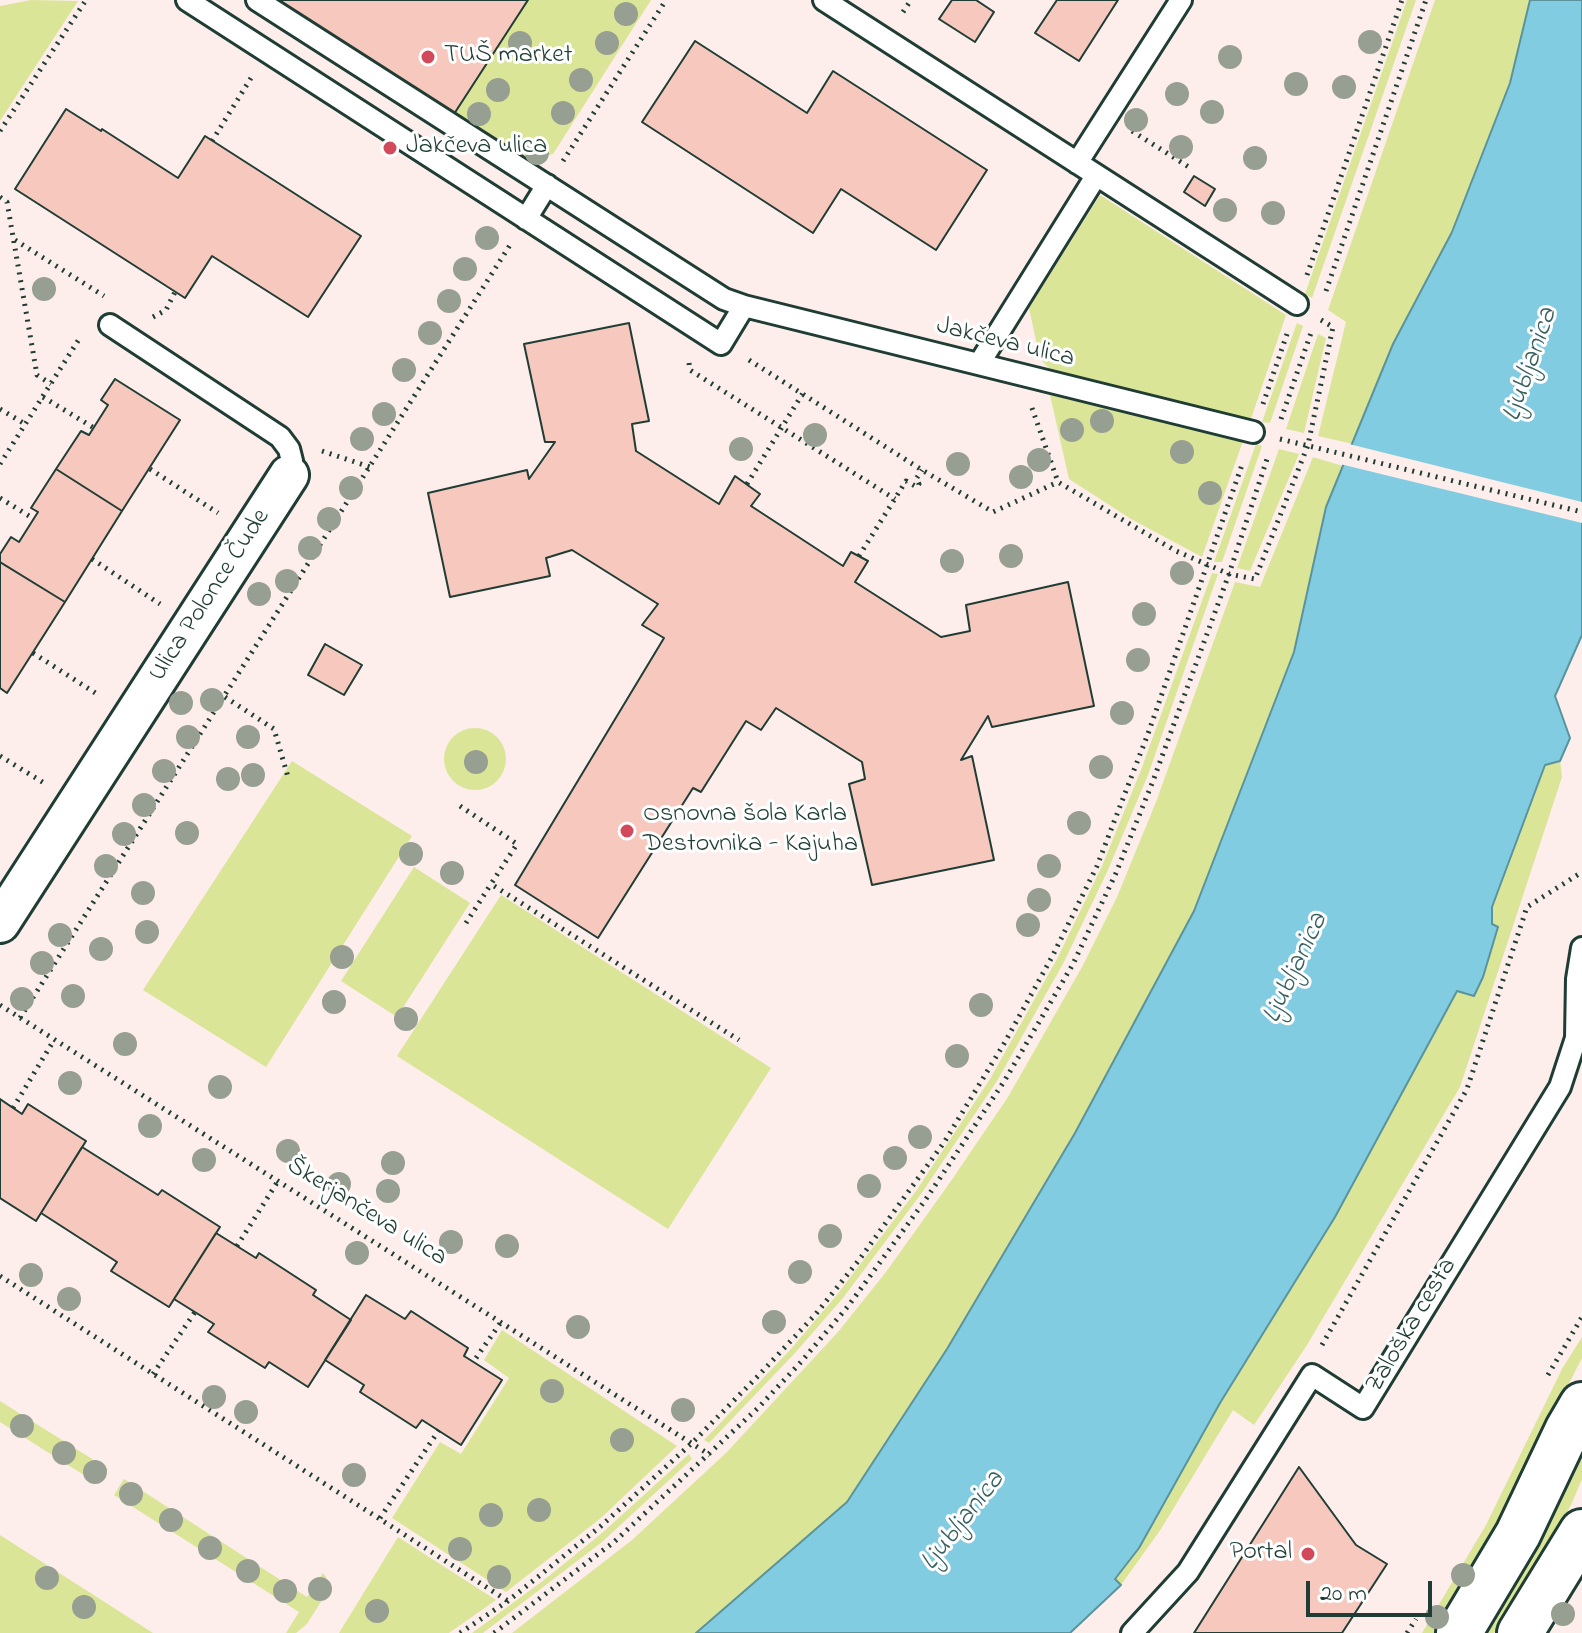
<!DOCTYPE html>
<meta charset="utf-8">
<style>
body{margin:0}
#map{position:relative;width:1582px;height:1633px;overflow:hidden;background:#fdeeec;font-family:"Indie Flower",sans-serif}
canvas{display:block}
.scale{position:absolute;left:1306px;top:1581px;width:126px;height:36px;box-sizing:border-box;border:4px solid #1f3d34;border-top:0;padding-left:10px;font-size:24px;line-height:28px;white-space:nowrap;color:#1f3d34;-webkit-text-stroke:6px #fff;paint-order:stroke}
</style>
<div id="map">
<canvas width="1582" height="1633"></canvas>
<div class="scale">20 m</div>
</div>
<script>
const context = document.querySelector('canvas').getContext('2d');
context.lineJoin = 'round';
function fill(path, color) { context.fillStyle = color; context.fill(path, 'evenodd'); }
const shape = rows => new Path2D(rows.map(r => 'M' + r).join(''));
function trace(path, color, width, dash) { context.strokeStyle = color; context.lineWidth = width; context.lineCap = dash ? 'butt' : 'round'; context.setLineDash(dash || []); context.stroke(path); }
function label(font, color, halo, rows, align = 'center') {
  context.font = font + ' "Indie Flower",sans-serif'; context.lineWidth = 6; context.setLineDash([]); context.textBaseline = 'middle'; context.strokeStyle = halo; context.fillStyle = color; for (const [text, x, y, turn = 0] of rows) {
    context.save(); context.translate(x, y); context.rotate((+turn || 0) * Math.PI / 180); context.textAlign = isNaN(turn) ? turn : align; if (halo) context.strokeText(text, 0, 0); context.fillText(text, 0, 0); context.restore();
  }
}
fill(shape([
 [31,0,78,1,0,121,0,6],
 [528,0,651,0,553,154,532,160,454,114],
 [1407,0,1416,0,1312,298,1305,294],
 [1435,0,1530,0,1510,83,1452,232,1393,344,1353,444,1318,436,1346,322,1328,310],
 [1100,195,1286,315,1251,419,1050,369,1040,359,1029,308],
 [1297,323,1303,326,1270,423,1262,422],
 [1318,334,1326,338,1304,433,1286,429],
 [1050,395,1243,441,1202,557,1131,519,1069,479],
 [1256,444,1262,446,1222,562,1214,562],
 [1279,449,1299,454,1250,571,1237,568],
 [1313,457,1343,466,1326,507,1294,652,1194,911,1075,1133,947,1349,847,1503,696,1633,512,1633,632,1540,726,1453,838,1332,886,1272,951,1181,1008,1097,1082,967,1117,897,1156,802,1235,582,1260,587],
 [1212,573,1218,574,1148,775,1108,870,1064,962,997,1081,921,1194,843,1298,795,1353,709,1443,704,1440,790,1350,836,1296,916,1191,990,1079,1058,957,1102,866,1141,770],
 '444 759a31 31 0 1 1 62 0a31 31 0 1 1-62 0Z',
 [292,761,412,836,266,1067,143,990],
 [1560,761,1562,777,1460,1087,1307,1345,1254,1425,1233,1410,1161,1529,1121,1585,1115,1579,1139,1548,1220,1403,1335,1217,1457,990,1474,995,1497,927,1491,925,1492,907,1545,765],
 [414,867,470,903,397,1017,341,981],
 [501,895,771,1068,668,1229,397,1056],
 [502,1330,677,1446,601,1518,506,1592,392,1518,440,1442,461,1454,509,1378,484,1360],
 [1582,1337,1582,1358,1495,1529,1434,1633,1422,1633,1486,1525,1562,1369],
 [0,1401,108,1469,98,1484,0,1422],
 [1582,1446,1582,1479,1572,1503,1548,1547,1494,1633,1484,1633,1535,1546],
 [689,1454,692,1459,602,1542,483,1633,472,1633,544,1580,602,1533],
 [124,1479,307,1597,323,1573,326,1577,327,1586,324,1597,307,1624,296,1633,286,1633,299,1612,114,1495],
 [0,1535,153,1633,0,1633],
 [398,1537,496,1600,449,1633,339,1633]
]), '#dae598');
const water = shape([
 [1530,0,1582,0,1582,635,1555,696,1570,738,1560,761,1545,765,1492,907,1492,924,1498,927,1483,977,1474,996,1457,991,1335,1217,1220,1403,1139,1548,1115,1579,1121,1585,1070,1633,696,1633,847,1502,947,1349,1075,1133,1194,911,1294,652,1326,507,1393,344,1452,232,1510,83,1530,0]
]);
fill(water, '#82cce2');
trace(water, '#5a939c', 2);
fill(shape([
 [1349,444,1582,502,1582,523,1340,464]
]), '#fdeeec');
const building = shape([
 [277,0,528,0,454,114,277,0],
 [952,0,976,0,994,12,975,42,939,19,952,0],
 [1057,0,1118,0,1079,61,1035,33,1057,0],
 [695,41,807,113,833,71,987,170,936,250,841,189,813,233,642,122,695,41],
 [66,109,101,131,102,129,178,178,205,136,361,236,308,317,212,256,185,298,15,189,66,109],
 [1194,176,1215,189,1205,206,1184,192,1194,176],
 [629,323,649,421,632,424,636,451,719,504,735,476,760,494,751,506,843,566,851,552,868,561,855,582,941,637,970,631,966,605,1068,582,1094,706,992,727,988,716,961,760,972,756,994,860,872,885,849,784,865,779,862,762,776,708,761,730,746,721,701,792,693,788,598,938,515,885,664,638,642,625,658,604,572,550,546,558,550,576,450,597,428,493,527,470,529,479,555,442,545,442,524,344,629,323],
 [115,379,180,420,122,511,56,469,81,431,89,435,108,405,101,400,115,379],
 [56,469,122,511,65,602,0,562,0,554,11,537,19,542,38,512,31,508,56,469],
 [0,562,65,602,7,693,0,688,0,562],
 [325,644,362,665,344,695,308,675,325,644],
 [0,1099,22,1114,28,1104,86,1141,36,1221,0,1198,0,1099],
 [82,1147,158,1195,162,1190,220,1227,169,1307,111,1271,117,1262,41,1213,82,1147],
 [216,1233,256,1258,259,1253,316,1290,313,1295,351,1320,308,1387,269,1362,265,1368,208,1332,214,1324,174,1299,216,1233],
 [366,1295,405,1319,411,1311,468,1348,464,1356,502,1380,461,1445,422,1420,416,1428,360,1392,364,1385,325,1360,366,1295],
 [1299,1467,1356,1545,1387,1564,1342,1633,1194,1633,1299,1467]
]);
fill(building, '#f7c8be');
trace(building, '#1f3d34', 2);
const lane = shape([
 [187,0,721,344,744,306],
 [257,0,724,299,744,306,1253,432],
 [824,0,1297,304],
 [1077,163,1181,0],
 [526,219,547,185],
 [110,325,280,437,289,449,292,461,289,475],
 [979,364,1096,176],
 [1132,1633,1188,1572,1312,1375,1363,1408,1560,1087,1576,1038,1577,979,1582,948]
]);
const street = shape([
 [0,923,289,475]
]);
const primary = shape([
 [1459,1633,1518,1534,1568,1429,1582,1405],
 [1520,1633,1582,1532]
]);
trace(lane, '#1f3d34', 26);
trace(street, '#1f3d34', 44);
trace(primary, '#1f3d34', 50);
trace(shape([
 [903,12,911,0],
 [0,131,86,0],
 [1132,131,1192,169],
 [212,141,251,78],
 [563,161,666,0],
 [0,197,7,202,37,375,51,384],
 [15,240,104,296],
 [1307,275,1402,0],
 [1326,291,1426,0],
 [153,317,166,310,175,292],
 [749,360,922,470,993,512,1058,482],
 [689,363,690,370,895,499],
 [43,397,94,428],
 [1263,404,1287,334],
 [1032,408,1058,482,1176,551,1229,574,1255,579,1308,445,1333,327,1321,320],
 [0,409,25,424],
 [1281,419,1312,330],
 [1280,439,1582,512],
 [322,451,370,467],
 [0,464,81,336],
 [150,469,218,513],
 [747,484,803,393],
 [0,498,34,519],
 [859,556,906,481,917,487,919,484,916,479,922,470],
 [92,559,160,604],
 [33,653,100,696],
 [225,697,274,729,288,777],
 [0,756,44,783],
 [460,806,517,844,491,884,739,1040],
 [466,923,491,884],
 [0,1005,710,1455],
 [20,1018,510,245],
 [13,1108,54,1040],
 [237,1246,278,1181],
 [0,1276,508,1601],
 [1322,1345,1467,1089,1527,907,1582,872],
 [476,1358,501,1322],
 [153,1374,195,1312],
 [1548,1375,1582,1317],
 [380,1518,439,1430],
 [460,1633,508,1601,601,1526,692,1443,758,1376,815,1315,859,1260,945,1141,1005,1042,1053,955,1097,866,1149,731,1243,462],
 [494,1633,614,1542,758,1408,801,1362,849,1305,926,1199,1005,1080,1073,964,1116,873,1153,781,1229,574,1267,459],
 [1407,1633,1416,1619]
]), '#1f3d34', 5, [2, 6]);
trace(lane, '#fff', 20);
trace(street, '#fff', 38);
trace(primary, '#fff', 44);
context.fillStyle = '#979f92';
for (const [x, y] of [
 [626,14],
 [1370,42],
 [520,43],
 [607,43],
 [1230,57],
 [581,80],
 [1296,84],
 [1344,87],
 [498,90],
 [1177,94],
 [1212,112],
 [563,113],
 [479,114],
 [1136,120],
 [1181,147],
 [537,153],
 [1255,158],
 [1225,210],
 [1273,213],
 [487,238],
 [465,269],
 [44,289],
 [449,301],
 [430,333],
 [404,370],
 [384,414],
 [1102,421],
 [1072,430],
 [815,435],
 [362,439],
 [741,449],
 [1182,452],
 [1039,460],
 [958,464],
 [1021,477],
 [351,488],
 [1210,493],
 [329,519],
 [310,548],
 [1011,556],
 [952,561],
 [1182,573],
 [287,581],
 [259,594],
 [1144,614],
 [1138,660],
 [212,700],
 [181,703],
 [1122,713],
 [188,737],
 [248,737],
 [476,762],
 [1101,767],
 [164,771],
 [253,775],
 [228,779],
 [144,805],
 [1079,823],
 [187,833],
 [124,834],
 [411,854],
 [106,866],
 [1049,866],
 [452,873],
 [143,893],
 [1039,900],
 [1028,925],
 [147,932],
 [60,935],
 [101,949],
 [342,957],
 [42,963],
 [73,996],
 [22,999],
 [334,1002],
 [981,1005],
 [406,1019],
 [125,1044],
 [957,1056],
 [70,1083],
 [220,1087],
 [150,1126],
 [920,1137],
 [288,1151],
 [895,1158],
 [204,1160],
 [393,1163],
 [339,1184],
 [869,1186],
 [388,1191],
 [830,1236],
 [451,1242],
 [507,1246],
 [357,1253],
 [800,1272],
 [31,1275],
 [69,1299],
 [774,1322],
 [578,1327],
 [552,1391],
 [214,1397],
 [683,1410],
 [246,1412],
 [22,1426],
 [622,1440],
 [64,1453],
 [95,1472],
 [354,1475],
 [131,1494],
 [539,1510],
 [491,1515],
 [171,1520],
 [210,1548],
 [460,1549],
 [248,1571],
 [1463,1575],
 [499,1577],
 [47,1578],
 [320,1589],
 [285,1591],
 [84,1607],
 [377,1611],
 [1563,1614],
 [1437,1617]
]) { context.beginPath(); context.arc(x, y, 12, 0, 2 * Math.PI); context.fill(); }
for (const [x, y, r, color] of [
 [428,57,8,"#d1495b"],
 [390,148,8,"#d1495b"],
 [627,831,8,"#d1495b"],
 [1308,1554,8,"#d1495b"]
]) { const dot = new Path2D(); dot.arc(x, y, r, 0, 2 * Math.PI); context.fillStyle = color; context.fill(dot); trace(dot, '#fff', 3); }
label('26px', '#1f3d34', '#fff', [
 ["TUŠ market",444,57],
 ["Jakčeva ulica",406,148],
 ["Osnovna šola Karla",643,816],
 ["Destovnika - Kajuha",643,846],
 ["Portal",1292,1554,"right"]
], 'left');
label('26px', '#1f3d34', '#fff', [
 ["Jakčeva ulica",1005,344,14],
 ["Ulica Polonce Čude",211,596,-57],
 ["Škerjančeva ulica",366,1213,32],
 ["Zaloška cesta",1413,1326,-59]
]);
label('italic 28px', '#386160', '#fff', [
 ["Ljubljanica",1532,365,-71],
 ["Ljubljanica",1297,969,-65],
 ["Ljubljanica",964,1522,-52]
]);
</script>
